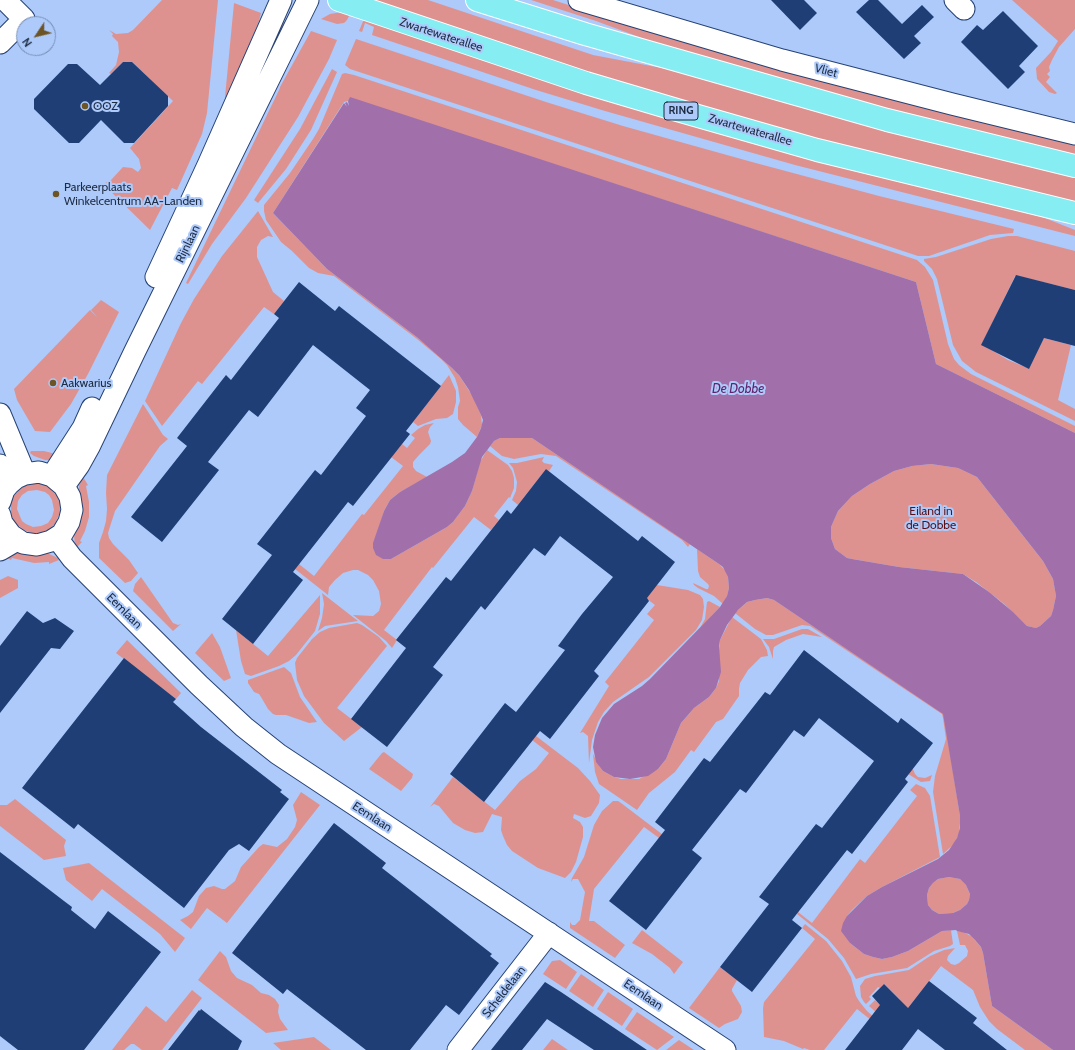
<!DOCTYPE html>
<style>
body{margin:0}
#map{position:relative;width:1075px;height:1050px;overflow:hidden;background:#adcafa;font-family:Cabin,sans-serif}
canvas{display:block}
.north{position:absolute;left:16px;top:16px;width:40px;height:40px;box-sizing:border-box;background:#adcafa;border:1px solid #748bb1;border-radius:50%;rotate:235deg;font-size:11px;font-weight:700;line-height:16px;text-align:center;color:#1e2c43}
.north::after{content:'';display:block;margin:auto;width:14px;height:18px;background:#6d5425;clip-path:polygon(50% 0,100% 100%,50% 72%,0 100%)}
</style>
<div id="map">
<canvas width="1075" height="1050"></canvas>
<div class="north">N</div>
</div>
<script>
const context = document.querySelector('canvas').getContext('2d');
context.lineJoin = 'round';
function fill(path, color) { context.fillStyle = color; context.fill(path, 'evenodd'); }
const shape = rows => new Path2D(rows.map(r => 'M' + r).join(''));
function trace(path, color, width, dash) { context.strokeStyle = color; context.lineWidth = width; context.lineCap = dash ? 'butt' : 'round'; context.setLineDash(dash || []); context.stroke(path); }
function label(font, color, halo, rows, align = 'center') {
  context.font = font + ' Cabin,sans-serif'; context.lineWidth = 4; context.setLineDash([]); context.textBaseline = 'middle'; context.strokeStyle = halo; context.fillStyle = color; for (const [text, x, y, turn = 0] of rows) {
    context.save(); context.translate(x, y); context.rotate((+turn || 0) * Math.PI / 180); context.textAlign = isNaN(turn) ? turn : align; if (halo) context.strokeText(text, 0, 0); context.fillText(text, 0, 0); context.restore();
  }
}
fill(shape([
 [162,0,218,0,207,113,202,134,177,190,172,188,150,230,103,184,111,180,123,167,132,168,138,172,141,168,139,159,130,148,173,101,132,62,123,62,111,74,109,73,116,65,119,52,118,42,112,36,113,34,109,30,116,34,128,33,133,30],
 [374,0,428,0,593,55,667,69,1075,175,1075,203,803,135,567,67,374,1],
 [531,0,553,0,597,14,1075,143,1075,155,823,92,677,51,596,21],
 [1012,0,1075,0,1075,29,1059,47,1052,60,1049,67,1050,71,1047,74,1050,77,1046,82,1057,93,1055,94,1049,92,1037,79,1036,68,1051,52,1058,41],
 [234,3,261,13,259,21,227,99,226,99,225,97],
 [342,12,350,14,347,20,344,23,337,24,321,19,330,14],
 [364,19,1027,211,1075,230,1075,236,795,165,605,111,536,90,372,35,374,27,365,23,362,32,359,31],
 [279,20,287,23,266,60,265,59],
 [311,31,337,40,329,59,298,117,246,198,212,244,188,284,186,283,280,88,280,87],
 [356,39,546,102,623,126,752,162,879,196,1014,229,1013,233,990,235,929,256,918,256,350,69,345,65],
 [332,69,337,72,311,130,286,169,258,203,254,200,300,129],
 [345,73,354,75,917,260,925,267,933,280,948,344,954,359,959,365,971,374,1075,426,1075,433,936,364,916,282,350,98,348,101,344,102,273,213,327,269,418,338,437,353,459,375,473,397,481,415,482,425,477,437,463,425,458,419,458,407,460,401,458,387,455,378,447,365,441,359,417,339,334,276,318,273,309,268,292,251,281,242,266,220,264,211,264,205,290,173,313,139,319,129,342,74],
 [258,211,273,237,268,236,261,240,257,247,257,257,273,292,284,301,274,314,264,307,202,384,198,381,162,426,145,401,181,323,194,299,222,256],
 [1008,236,1017,236,1075,251,1075,290,1018,276,1015,276,982,344,1008,360,1028,368,1044,338,1071,345,1058,400,1075,409,1075,421,976,372,962,361,953,345,937,279,932,269,924,261,924,259,936,257,991,239],
 [101,300,119,312,88,374,71,404,50,432,35,431,17,400,14,389,90,310,97,317,91,310],
 [449,375,456,391,456,402,453,414,447,418,436,419,418,426,413,422],
 [143,404,163,435,168,439,160,446,115,511,108,533,109,538,113,544,129,560,138,573,131,581,125,583,99,558,99,543,103,532,106,521,107,509,106,493,107,475],
 [434,423,430,427,428,432,431,441,430,444,420,454,413,462,413,467,416,471,427,477,400,492,390,500,384,511,373,548,391,559,447,527,453,522,465,506,472,491,480,462,487,450,508,465,512,471,514,478,514,488,510,498,509,497,494,516,499,520,491,530,474,517,433,568,432,567,384,630,397,640,392,648,386,641,353,615,373,616,379,611,381,604,379,591,373,580,368,575,358,570,353,570,343,573,335,580,329,587,328,595,295,569,299,564,314,576,362,514,364,515,403,466,391,457,402,444,407,448,415,438,411,435,418,429,425,425],
 [500,438,532,438,690,544,688,547,682,540,556,456,541,454,514,459,502,456,490,446,494,441],
 [31,451,44,451,56,454,51,460,45,460,34,456,30,453],
 [544,457,542,461,544,463,553,465,549,471,546,469,518,505,512,500,516,491,517,482,513,468,509,463,517,463],
 [931,464,958,468,977,477,1043,561,1053,579,1056,596,1053,610,1051,616,1040,626,1036,628,1027,626,1003,603,976,582,963,574,899,567,852,559,847,558,835,549,831,538,831,527,838,511,852,496,870,484,894,471,912,466],
 [83,477,88,485,86,486,89,502,89,517,85,531,80,541,82,542,77,547,75,546,74,535,79,486,82,478],
 [32,483,37,483,48,486,57,496,60,504,60,512,55,524,48,530,41,533,31,533,24,530,14,522,11,514,11,501,15,494,24,486],
 [37,490,45,492,49,495,52,500,54,510,52,517,48,523,41,526,33,527,26,524,22,521,17,509,18,501,22,495,28,491],
 [697,549,719,564,726,571,728,577,729,588,727,596,723,604,714,596,698,588,694,585,693,583,706,589,708,589,709,586,708,584,700,577,698,571],
 [17,551,47,553,58,558,59,560,49,564,49,562,34,563,12,558,11,560,5,557],
 [8,576,18,580,18,588,0,598,0,580],
 [141,577,173,623,178,625,181,624,173,631,133,591,135,584],
 [657,585,688,590,700,595,703,599,704,607,702,620,696,630,649,677,613,702,604,712,598,722,592,740,589,763,588,736,583,732,580,733,609,686,605,682,654,620,647,614,655,605,643,596],
 [322,593,358,621,325,626,318,631,322,618,324,604],
 [320,595,320,614,315,631,296,655,289,661,279,666,251,676,245,674,241,661,236,630,268,656],
 [767,598,774,600,944,714,960,816,960,823,959,833,955,843,943,854,933,792,935,776,946,739,943,718,942,714,810,626,802,625,773,635,766,635,755,629,735,613,747,602,755,600],
 [709,601,720,607,700,628,705,619,707,602],
 [732,617,761,639,767,650,768,656,761,657,748,670,740,683,739,689,739,696,723,719,716,722,694,752,691,750,675,772,649,793,637,810,599,784,595,772,593,754,600,767,603,771,614,777,621,779,639,779,658,769,666,759,681,723,694,708,709,697,716,688,719,681,719,650,720,640],
 [357,623,362,625,379,637,387,646,337,708,362,727,344,741,324,723,304,696,297,680,295,663,297,658,312,639,320,632,329,628],
 [802,629,808,629,822,637,803,634,786,640,774,647,773,651,773,659,769,647,763,639,774,639],
 [212,633,220,647,231,678,224,681,195,653],
 [127,640,181,693,176,699,116,653],
 [284,667,291,673,300,697,317,722,309,723,286,715,276,715,273,714,268,709,261,697,259,694,254,692,248,683,248,680],
 [536,736,578,768,590,781,600,795,599,803,591,816,585,818,574,814,573,818,580,822,583,827,583,837,576,862,571,872,565,878,538,868,512,851,507,845,503,836,501,830,502,817,492,814,483,832,475,833,465,830,453,823,439,806,434,804,430,807,453,777,495,810,520,781,536,769,549,753,532,740],
 [384,752,413,774,412,778,401,791,369,769,382,753],
 [912,767,915,774,918,777,925,778,932,775,930,781,921,782,905,772],
 [916,784,925,788,930,796,940,857,882,887,867,896,852,910,847,916,850,943,864,954,873,957,882,959,892,957,908,951,942,931,951,930,953,944,950,946,934,951,907,968,871,974,856,979,844,958,828,939,797,914,798,912,812,923,860,859,865,863,917,796,910,790],
 [301,792,320,805,227,923,207,908,191,929,180,920,188,916,193,912,199,896,206,888,214,886,222,889,225,889,235,881,241,867,259,847,263,844,277,847,287,839,295,827,297,820,293,805],
 [15,799,66,840,64,846,66,856,44,860,0,826,0,805,7,805],
 [613,801,618,801,621,803,675,844,659,838,644,827,594,889,589,921,594,921,625,945,615,958,570,928,570,922,572,925,575,925,580,920,585,892,578,879,573,879,571,882,572,878,584,857,594,825,602,811],
 [89,863,185,938,175,952,160,934,102,889,92,901,66,880,63,868],
 [949,877,960,879,966,885,970,894,969,900,967,904,960,910,953,913,939,914,932,910,928,905,927,895,929,888,933,883,938,879],
 [805,924,826,941,842,961,851,977,856,996,859,1001,867,1011,883,1025,881,1028,857,1009,824,1050,810,1050,804,1048,803,1049,784,1041,764,1037,763,1008,764,1002,815,939,802,928],
 [642,930,683,962,674,974,670,968,652,954,632,943],
 [957,931,963,932,971,936,981,947,983,953,992,1006,1053,1050,1025,1050,997,1029,989,1021,980,1007,973,990,941,966,904,1013,889,1024,869,1006,875,1000,888,1012,900,1000,884,984,880,988,878,987,869,997,871,999,866,1004,864,1002,861,997,860,986,865,979,875,976,909,970,930,956,944,950,955,948,948,956,947,960,951,964,955,965,959,963,967,956,968,951,965,945,960,945],
 [220,951,226,957,231,971,237,978,252,985,261,993,269,995,275,999,279,1005,278,1012,280,1019,288,1030,266,1033,198,980],
 [560,960,577,972,566,989,543,974,552,961],
 [720,967,737,980,732,989,732,991,741,1006,742,1012,738,1019,725,1024,719,1028,689,1008],
 [581,974,604,990,593,1007,569,991],
 [192,990,202,998,162,1050,142,1050,134,1044,131,1044,124,1050,112,1050,146,1006,166,1022],
 [608,992,633,1009,622,1026,597,1009],
 [637,1012,674,1037,657,1050,625,1029],
 [314,1037,331,1050,281,1050,273,1043],
 [552,1039,568,1050,543,1050],
 [679,1040,694,1050,666,1050]
]), '#de9290');
fill(shape([
 [350,97,916,282,936,364,1075,433,1075,1050,1053,1050,992,1006,983,953,981,947,975,940,969,934,957,931,956,930,942,931,908,951,892,957,882,959,873,957,864,954,850,943,841,931,843,923,847,916,867,896,882,887,938,859,949,850,957,838,960,828,960,816,943,714,774,600,767,598,755,600,747,602,738,610,727,625,720,640,719,646,721,672,716,688,709,697,694,708,681,723,666,759,658,769,648,776,630,779,614,777,603,771,596,762,593,747,595,735,602,718,614,704,642,686,650,679,720,607,727,596,729,588,728,577,723,567,719,564,532,438,500,438,494,441,482,457,472,491,465,506,453,522,447,527,391,559,383,559,376,555,373,548,373,543,384,511,390,500,400,492,452,462,465,453,477,437,481,428,483,420,481,415,469,390,459,375,452,368,418,338,327,269,273,213,344,103,347,107,345,103,347,102,349,106,348,101],
 [931,464,958,468,977,477,1043,561,1053,579,1056,596,1053,610,1051,616,1040,626,1036,628,1027,626,1013,612,989,592,963,574,899,567,852,559,847,558,835,549,831,538,831,527,838,511,852,496,870,484,894,471,912,466],
 [949,877,960,879,966,885,970,894,969,900,967,904,960,910,953,913,939,914,932,910,928,905,927,895,929,888,933,883,938,879]
]), '#a170aa');
fill(shape([
 [771,0,804,0,817,13,800,30],
 [869,0,878,0,902,24,922,5,934,17,914,36,921,43,904,59,856,12],
 [1003,11,1038,46,1019,66,1025,72,1008,89,961,42,977,25,983,30],
 [123,62,132,62,168,96,168,106,134,143,124,143,101,120,79,143,69,143,34,109,34,99,68,64,77,64,100,85],
 [1016,275,1075,290,1075,346,1044,338,1029,369,981,345],
 [299,282,335,311,339,306,441,386,406,431,410,434,353,506,348,502,293,572,303,580,253,644,222,619,272,555,257,544,315,470,321,475,366,416,356,408,370,390,313,345,258,417,249,410,208,462,219,470,162,542,131,517,187,446,177,438,226,375,231,380,279,318,274,314],
 [546,469,638,541,642,536,675,562,647,598,649,601,594,671,599,676,550,739,540,731,484,802,450,774,505,703,516,712,565,650,558,646,582,614,613,577,560,536,545,556,534,548,485,610,481,606,433,667,443,675,387,747,351,719,406,648,396,640,446,577,451,581,507,510,511,514],
 [27,611,43,623,55,618,74,631,60,649,51,648,0,713,0,646],
 [804,650,898,723,901,718,933,743,905,779,908,782,852,854,847,850,792,920,802,928,752,992,720,967,769,904,759,897,816,824,822,828,874,761,819,718,804,737,794,730,746,793,740,789,692,850,702,858,646,930,609,901,665,830,655,822,704,758,710,762,765,692,770,695],
 [124,658,176,699,173,702,201,727,282,790,280,792,289,799,249,851,239,844,229,850,184,908,78,824,74,829,22,788],
 [334,823,386,863,382,868,492,954,490,956,499,963,459,1015,446,1005,410,1050,366,1050,287,989,283,994,232,953],
 [0,852,64,901,72,907,71,910,95,929,108,911,161,952,84,1050,18,1050,0,1036],
 [929,981,977,1018,973,1023,1007,1050,945,1050,918,1029,902,1050,845,1050,880,1005,872,996,884,984,908,1008],
 [545,982,561,992,647,1050,594,1050,547,1019,522,1050,491,1050],
 [201,1009,242,1041,238,1050,168,1050,199,1010,200,1011]
]), '#1e3e75');
const minor = shape([
 [579,0,782,60,952,104,1075,134],
 [955,0,964,9],
 [0,43,24,19,5,0],
 [156,277,208,165,281,0],
 [0,414,25,474],
 [0,465,9,484],
 [52,476,83,428,92,408],
 [64,486,79,465,89,447,135,351,308,0],
 [0,502,4,490,9,484,16,478,25,474,39,472,52,476,64,486,70,497,72,510,69,522,62,534,51,541,37,545,23,543,11,535,2,523,0,515],
 [57,538,72,558,199,685,244,727,278,754,725,1050],
 [0,550,17,540],
 [458,1050,549,933]
]);
const major = shape([
 [339,0,586,83,677,110,817,150,1075,213],
 [477,0,585,34,887,120,1075,166]
]);
trace(minor, '#264275', 23);
trace(major, '#fff', 24);
trace(minor, '#fff', 21);
trace(major, '#86edf3', 22);
for (const [x, y, r, color] of [
 [85,106,4,"#6d5425"],
 [56,194,4,"#6d5425"],
 [53,383,4,"#6d5425"]
]) { const dot = new Path2D(); dot.arc(x, y, r, 0, 2 * Math.PI); context.fillStyle = color; context.fill(dot); trace(dot, '#adcafa', 1.5); }
for (const [x, y, w] of [
 [681,111,34]
]) { const box = new Path2D(); box.roundRect(x - w / 2, y - 9, w, 18, 3); context.fillStyle = '#adcafa'; context.fill(box); trace(box, '#1e2c43', 1); }
label('bold 11px', '#1e2c43', null, [
 ["RING",681,111]
]);
label('12px', '#1e2c43', '#adcafa', [
 ["Zwartewaterallee",441,35,18],
 ["Vliet",826,71,15],
 ["Zwartewaterallee",750,130,16],
 ["Rijnlaan",188,244,-64],
 ["Eemlaan",124,611,45],
 ["Eemlaan",372,817,33],
 ["Scheldelaan",504,992,-52],
 ["Eemlaan",643,995,34]
]);
label('12px', '#1e2c43', '#adcafa', [
 ["OOZ",93,106],
 ["Parkeerplaats",64,187],
 ["Winkelcentrum AA-Landen",64,201],
 ["Aakwarius",61,383]
], 'left');
label('12px', '#5a1017', '#adcafa', [
 ["Eiland in",931,511],
 ["de Dobbe",931,525]
]);
label('italic 13px', '#60236c', '#adcafa', [
 ["De Dobbe",738,389]
]);
</script>
